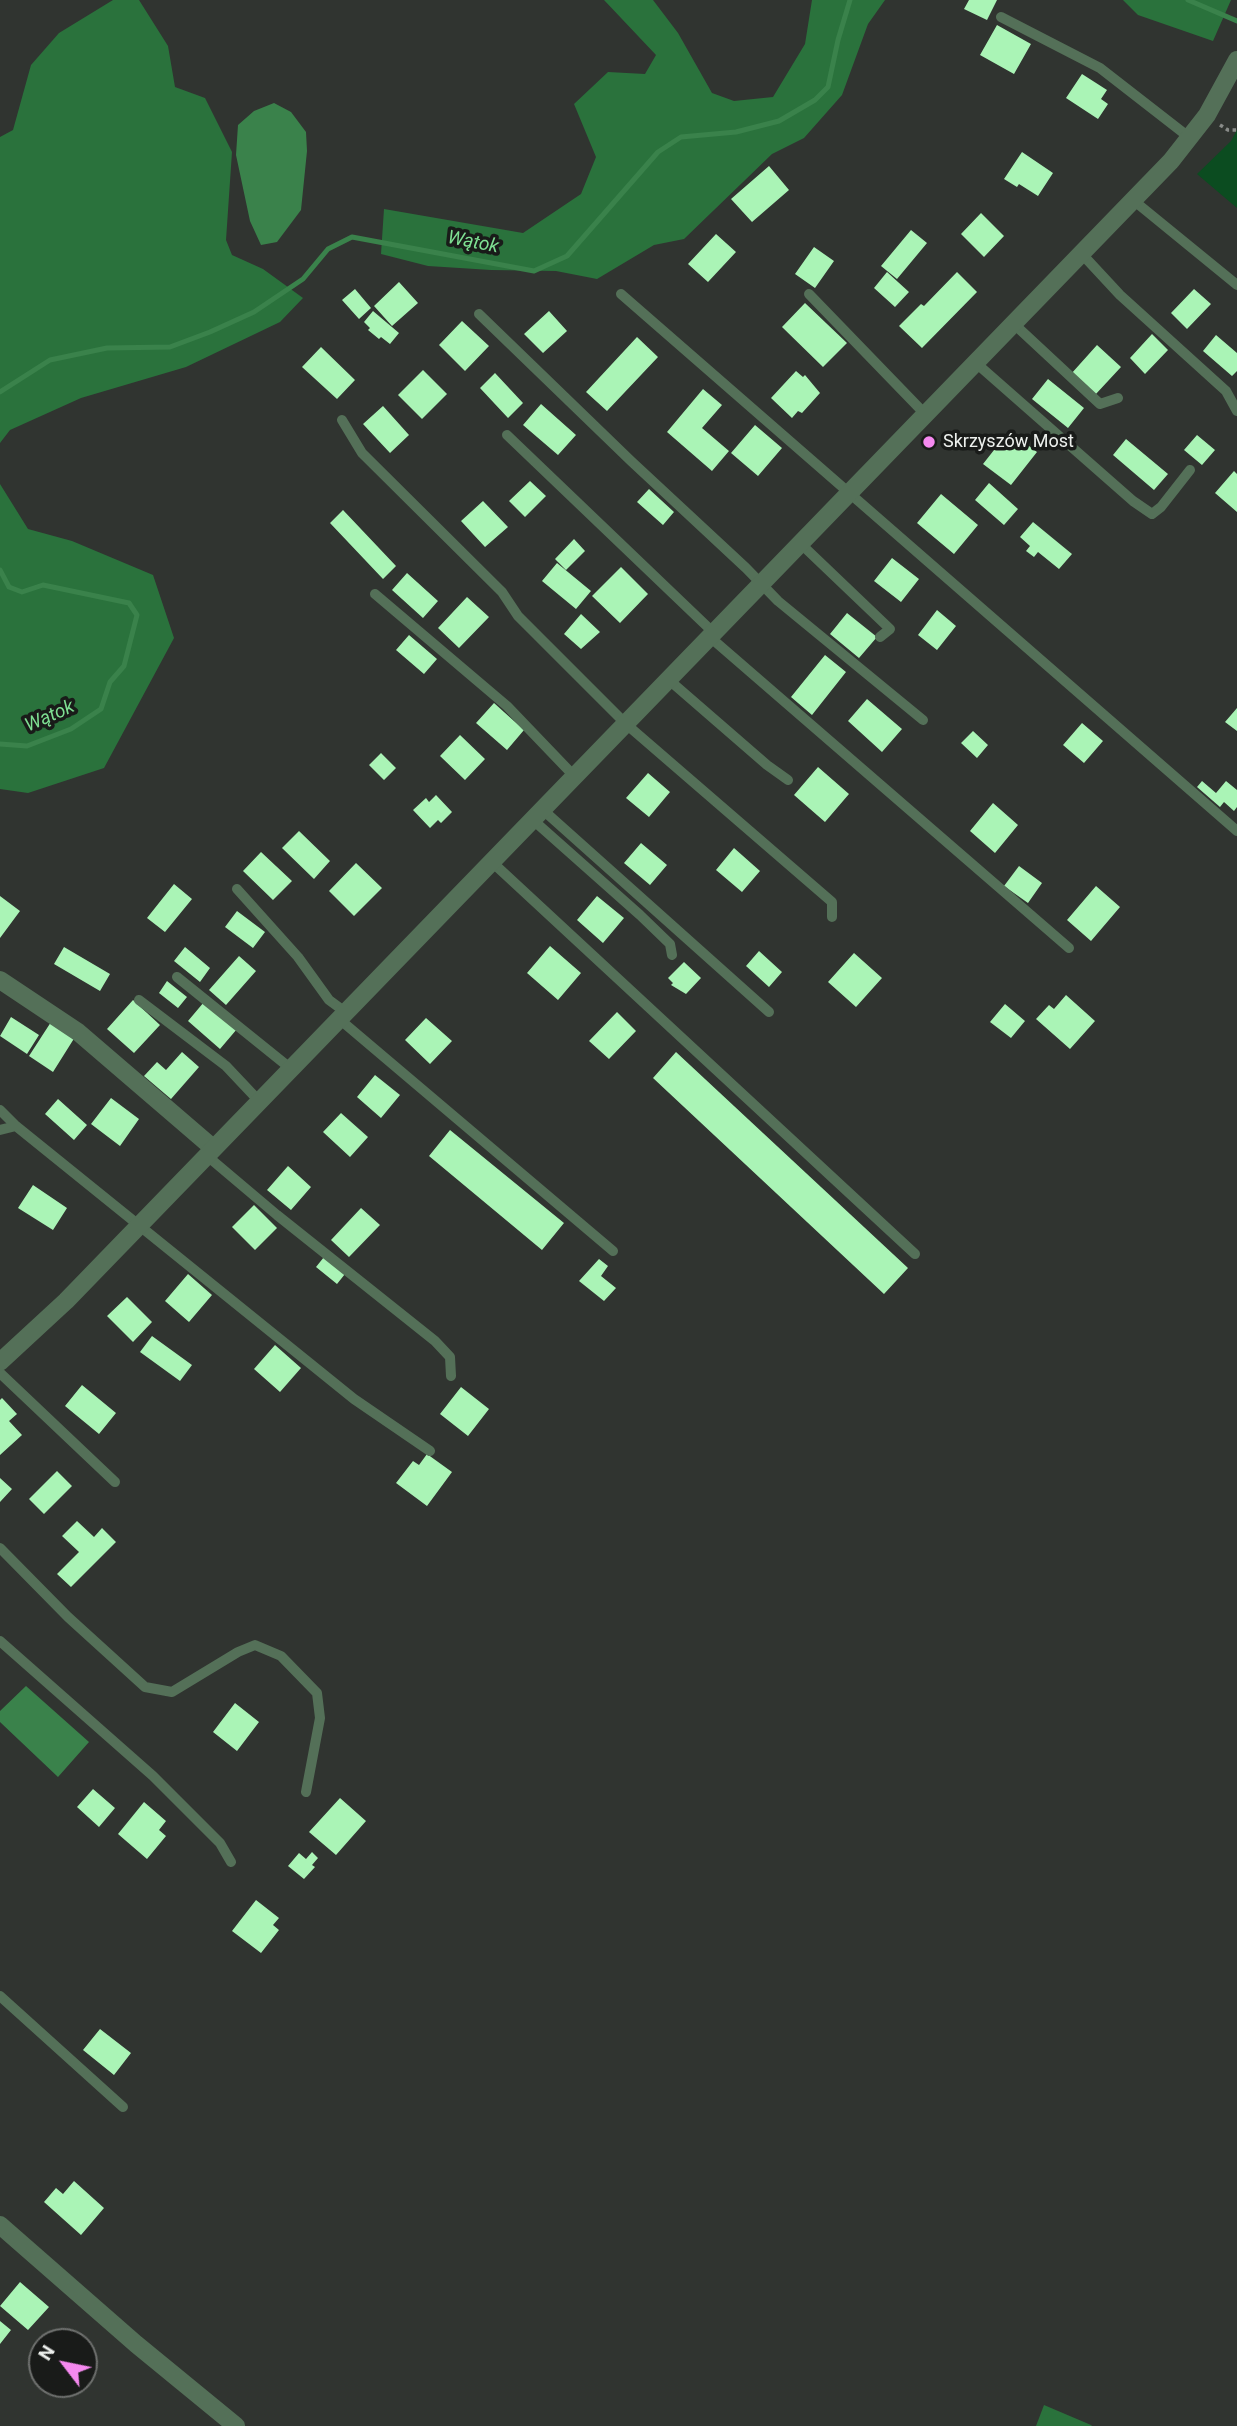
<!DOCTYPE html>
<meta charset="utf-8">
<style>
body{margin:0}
#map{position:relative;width:1237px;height:2426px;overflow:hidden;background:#303430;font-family:Roboto,sans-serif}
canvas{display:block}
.north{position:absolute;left:28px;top:2328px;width:70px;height:70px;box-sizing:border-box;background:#191b19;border:2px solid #6e706e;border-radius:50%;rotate:302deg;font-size:19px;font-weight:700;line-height:28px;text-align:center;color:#edf0ed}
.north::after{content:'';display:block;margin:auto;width:24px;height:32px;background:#f589ef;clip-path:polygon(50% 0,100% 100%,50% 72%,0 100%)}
</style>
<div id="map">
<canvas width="1237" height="2426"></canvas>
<div class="north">N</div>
</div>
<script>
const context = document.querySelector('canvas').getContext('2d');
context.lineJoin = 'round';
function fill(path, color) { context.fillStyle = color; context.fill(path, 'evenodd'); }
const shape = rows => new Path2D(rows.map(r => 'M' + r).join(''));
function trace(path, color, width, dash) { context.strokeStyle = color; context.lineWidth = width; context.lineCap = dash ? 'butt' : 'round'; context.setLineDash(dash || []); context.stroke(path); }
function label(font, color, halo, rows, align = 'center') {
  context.font = font + ' Roboto,sans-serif'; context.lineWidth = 7; context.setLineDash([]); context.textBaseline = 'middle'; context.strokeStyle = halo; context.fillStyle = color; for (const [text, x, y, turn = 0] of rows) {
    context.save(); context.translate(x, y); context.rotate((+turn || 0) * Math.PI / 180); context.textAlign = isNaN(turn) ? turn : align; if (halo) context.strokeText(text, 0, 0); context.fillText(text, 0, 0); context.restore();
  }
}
fill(shape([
 [1237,130,1237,208,1197,174,1231,141]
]), '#0b4c20');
fill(shape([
 [113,0,139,0,168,46,175,87,205,98,232,152,226,240,232,255,263,269,303,298,280,322,186,367,81,398,10,430,0,443,0,137,13,130,31,65,59,33],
 [604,0,653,0,678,33,712,93,734,101,773,97,805,44,812,0,885,0,868,24,842,95,804,138,772,154,684,239,654,245,597,279,556,271,491,270,428,266,381,254,384,209,523,233,581,194,596,157,574,104,608,72,645,74,656,55],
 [1123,0,1231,0,1213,41,1138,15],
 [0,484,28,529,72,541,153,575,174,638,104,768,28,793,0,789],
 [1044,2405,1091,2425,1092,2426,1036,2426]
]), '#2a723c');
fill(shape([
 [274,103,291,112,306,132,307,151,301,210,277,242,261,245,250,221,236,155,238,125,254,111],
 [26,1686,89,1742,58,1777,0,1722,0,1711]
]), '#3a824b');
trace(shape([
 [1188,0,1237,21],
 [0,392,50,360,107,348,170,347,210,332,254,312,303,279,328,249,352,237,534,271,567,256,658,152,681,137,736,132,779,121,815,100,828,87,838,40,850,0],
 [0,570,9,587,22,592,43,585,129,603,137,615,124,666,110,682,101,709,71,729,27,746,0,744]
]), '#3a824b', 5);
fill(shape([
 [969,0,997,0,987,20,964,9],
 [997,25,1031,44,1014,74,980,55],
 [1082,74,1107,90,1101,99,1108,104,1098,119,1066,98],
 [1022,152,1053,173,1038,196,1019,184,1017,187,1004,179],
 [769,166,789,190,752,222,731,199],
 [981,213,1004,236,984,257,961,234],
 [911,230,927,243,897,279,881,266],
 [716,234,736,252,708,282,688,264],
 [814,247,834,261,815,288,795,274],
 [887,272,909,292,895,307,874,288],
 [957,272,977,292,922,348,899,326,921,304,924,306],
 [399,282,418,303,392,326,374,306],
 [355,289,371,308,359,319,342,300],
 [1194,289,1211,304,1187,329,1171,313],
 [805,303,847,343,823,367,782,327],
 [373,311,399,333,390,344,381,337,379,339,368,330,370,328,364,322],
 [549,311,567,331,543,353,524,334],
 [462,321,489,346,465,371,439,345],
 [1152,334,1168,350,1145,374,1130,358],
 [1216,335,1237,353,1237,371,1232,376,1203,351],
 [637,337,658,357,607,411,586,392],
 [1097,345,1121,367,1095,395,1071,374],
 [321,347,355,380,337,399,302,367],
 [423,370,447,394,422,419,398,395],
 [796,371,803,377,805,375,820,393,802,413,798,411,792,418,771,398],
 [495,373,523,403,508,418,480,388],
 [1048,379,1084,408,1068,428,1032,399],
 [703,389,722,405,702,428,729,451,712,471,667,432],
 [541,404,576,435,558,455,523,425],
 [383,406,409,435,390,453,363,424],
 [755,425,782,448,758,476,731,453],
 [1009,431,1037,452,1011,485,983,464],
 [1197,435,1215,450,1202,465,1184,450],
 [1126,439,1168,474,1154,490,1113,455],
 [1234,471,1237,474,1237,512,1215,493],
 [530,481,546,496,525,517,509,501],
 [989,483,1018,509,1004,525,975,500],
 [649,489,674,512,663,525,637,502],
 [941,494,978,525,954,554,917,523],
 [483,501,508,527,485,547,461,521],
 [343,510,396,566,383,579,330,523],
 [1033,522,1072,554,1059,569,1038,552,1034,557,1026,551,1030,546,1020,537],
 [574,539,585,551,566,570,555,559],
 [892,558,919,579,901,602,874,581],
 [557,563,591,591,576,609,542,581],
 [621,567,648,594,620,623,592,596],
 [407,573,438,601,423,618,392,590],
 [467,597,489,617,459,648,438,628],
 [937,610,956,626,937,650,918,635],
 [847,613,877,637,859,658,830,634],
 [581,614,600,632,581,649,564,634],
 [409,635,437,659,424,674,396,650],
 [825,655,846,672,812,715,791,697],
 [867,699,902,729,882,752,848,721],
 [494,703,524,730,507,750,476,723],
 [1237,708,1237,731,1225,722],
 [1082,723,1103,741,1084,763,1063,745],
 [973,731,988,745,977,758,961,743],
 [460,735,485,759,465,780,440,756],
 [381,753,396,768,384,780,369,765],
 [818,767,849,794,825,822,794,795],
 [648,773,670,792,649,817,626,798],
 [1202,781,1216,793,1226,781,1237,790,1237,807,1234,811,1224,802,1220,807,1197,787],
 [436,795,452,812,441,823,438,820,430,828,413,810,426,798,429,802],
 [993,803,1018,825,995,853,970,831],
 [299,831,330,861,314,879,282,848],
 [641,843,667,865,650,885,624,863],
 [734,848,760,871,742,892,716,870],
 [261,852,292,881,273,900,243,871],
 [356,863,382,888,354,916,329,891],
 [1019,866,1042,883,1028,903,1004,886],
 [174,884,192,899,165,932,147,918],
 [1096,886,1120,907,1091,941,1067,920],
 [0,896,20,911,0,938],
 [597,896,624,918,603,943,577,920],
 [237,911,265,932,253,948,225,927],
 [550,946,581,973,558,1000,527,973],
 [64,947,110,974,100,991,54,964],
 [185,947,210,968,200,982,174,961],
 [759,951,782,972,769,987,746,966],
 [854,953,882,978,856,1007,828,982],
 [239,956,256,971,226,1005,209,990],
 [684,962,701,978,686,994,671,985,673,983,668,978],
 [167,981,187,997,178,1008,159,993],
 [1066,995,1095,1021,1070,1049,1036,1019,1049,1005,1054,1009],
 [133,1000,160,1025,134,1053,107,1029],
 [204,1002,237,1029,220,1049,188,1021],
 [1005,1004,1025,1021,1011,1038,990,1022],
 [617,1012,636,1031,609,1059,589,1041],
 [11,1017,39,1035,27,1054,0,1036],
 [426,1018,452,1041,430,1064,405,1040],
 [51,1022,75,1037,53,1072,29,1056],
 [182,1052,199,1067,171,1099,144,1076,157,1062,166,1070],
 [676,1052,908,1268,884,1294,653,1078],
 [375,1075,400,1095,381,1118,357,1097],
 [111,1098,139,1119,120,1146,91,1124],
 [58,1099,87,1125,74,1140,45,1114],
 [341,1113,368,1137,350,1157,323,1132],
 [450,1130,564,1223,542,1250,429,1156],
 [288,1166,311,1187,291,1210,267,1190],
 [33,1185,67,1208,53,1230,18,1208],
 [254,1205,277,1228,255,1250,232,1227],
 [361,1208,380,1225,349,1257,331,1240],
 [324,1257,345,1274,337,1284,316,1267],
 [599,1259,608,1266,601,1276,616,1288,604,1301,579,1281],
 [188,1274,212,1295,189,1322,165,1301],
 [127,1297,152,1322,133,1342,107,1316],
 [152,1336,192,1365,180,1381,140,1352],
 [275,1345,301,1368,280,1392,254,1369],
 [82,1385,116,1413,99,1434,65,1406],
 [461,1387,489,1409,468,1436,440,1414],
 [2,1398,17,1414,9,1421,22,1435,0,1455,0,1400],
 [427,1454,452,1472,427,1506,396,1483,413,1461,419,1465],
 [57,1471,72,1486,44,1514,29,1499],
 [0,1478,12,1489,0,1502],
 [77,1521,94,1537,102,1528,116,1542,71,1587,57,1574,79,1552,62,1536],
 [235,1703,259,1722,237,1751,213,1732],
 [93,1789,115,1808,99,1827,77,1807],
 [340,1798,366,1821,336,1855,309,1832],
 [144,1802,166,1821,159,1830,166,1836,147,1859,118,1834],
 [312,1852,318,1858,312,1865,315,1867,304,1879,288,1866,299,1853,306,1859],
 [256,1900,279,1918,273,1925,279,1930,261,1953,232,1931],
 [100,2029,131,2053,114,2075,83,2050],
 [74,2181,104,2208,81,2235,44,2202,56,2188,63,2194],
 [20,2282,49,2307,28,2330,0,2306],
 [0,2321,11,2330,0,2344]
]), '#aaf4b6');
trace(shape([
 [1220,125,1228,130,1237,130]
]), '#898c89', 3.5, [3.5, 3.5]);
trace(shape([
 [1001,17,1100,68,1190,138],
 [1133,200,1237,285],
 [1081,253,1120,295,1226,391,1237,411],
 [621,294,1237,831],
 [809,294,926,415],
 [479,314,631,461,746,568,778,601,923,720],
 [1014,324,1100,404,1118,398],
 [976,363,1133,501,1152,514,1161,507,1190,470],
 [342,420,362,453,502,592,518,616,626,724,832,902,832,917],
 [507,435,715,634],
 [801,544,890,629,880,637],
 [375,594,507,706,576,778],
 [711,638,1069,948],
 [669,680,767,765,788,780],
 [543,810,769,1012],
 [533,820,640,915,670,944,672,955],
 [492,862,915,1254],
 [237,889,298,957,329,1000,344,1011],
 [177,977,290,1068],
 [139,1000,226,1066,259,1101],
 [338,1018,613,1251],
 [0,1110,16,1126,354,1399,430,1451],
 [0,1130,16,1126],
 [206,1155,277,1215,435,1341,450,1357,451,1376],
 [0,1373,115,1482],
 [0,1548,68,1617,145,1687,172,1692,238,1652,255,1645,281,1656,317,1693,320,1718,306,1792],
 [0,1641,153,1776,220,1843,231,1862],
 [0,1996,123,2107]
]), '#547058', 10);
trace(shape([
 [0,980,78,1032,213,1148],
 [0,2225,136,2344,236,2426]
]), '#547058', 18);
trace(shape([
 [0,1362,66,1301,1171,161,1207,115,1237,60]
]), '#547058', 18);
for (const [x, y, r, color] of [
 [929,442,7,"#f589ef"]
]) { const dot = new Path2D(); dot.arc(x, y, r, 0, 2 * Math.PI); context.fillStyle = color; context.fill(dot); trace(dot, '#191b19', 2.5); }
label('18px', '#edf0ed', '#191b19', [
 ["Skrzyszów Most",943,442]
], 'left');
label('italic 19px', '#7edf92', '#191b19', [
 ["Wątok",473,243,11],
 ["Wątok",50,717,-24]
]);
</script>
